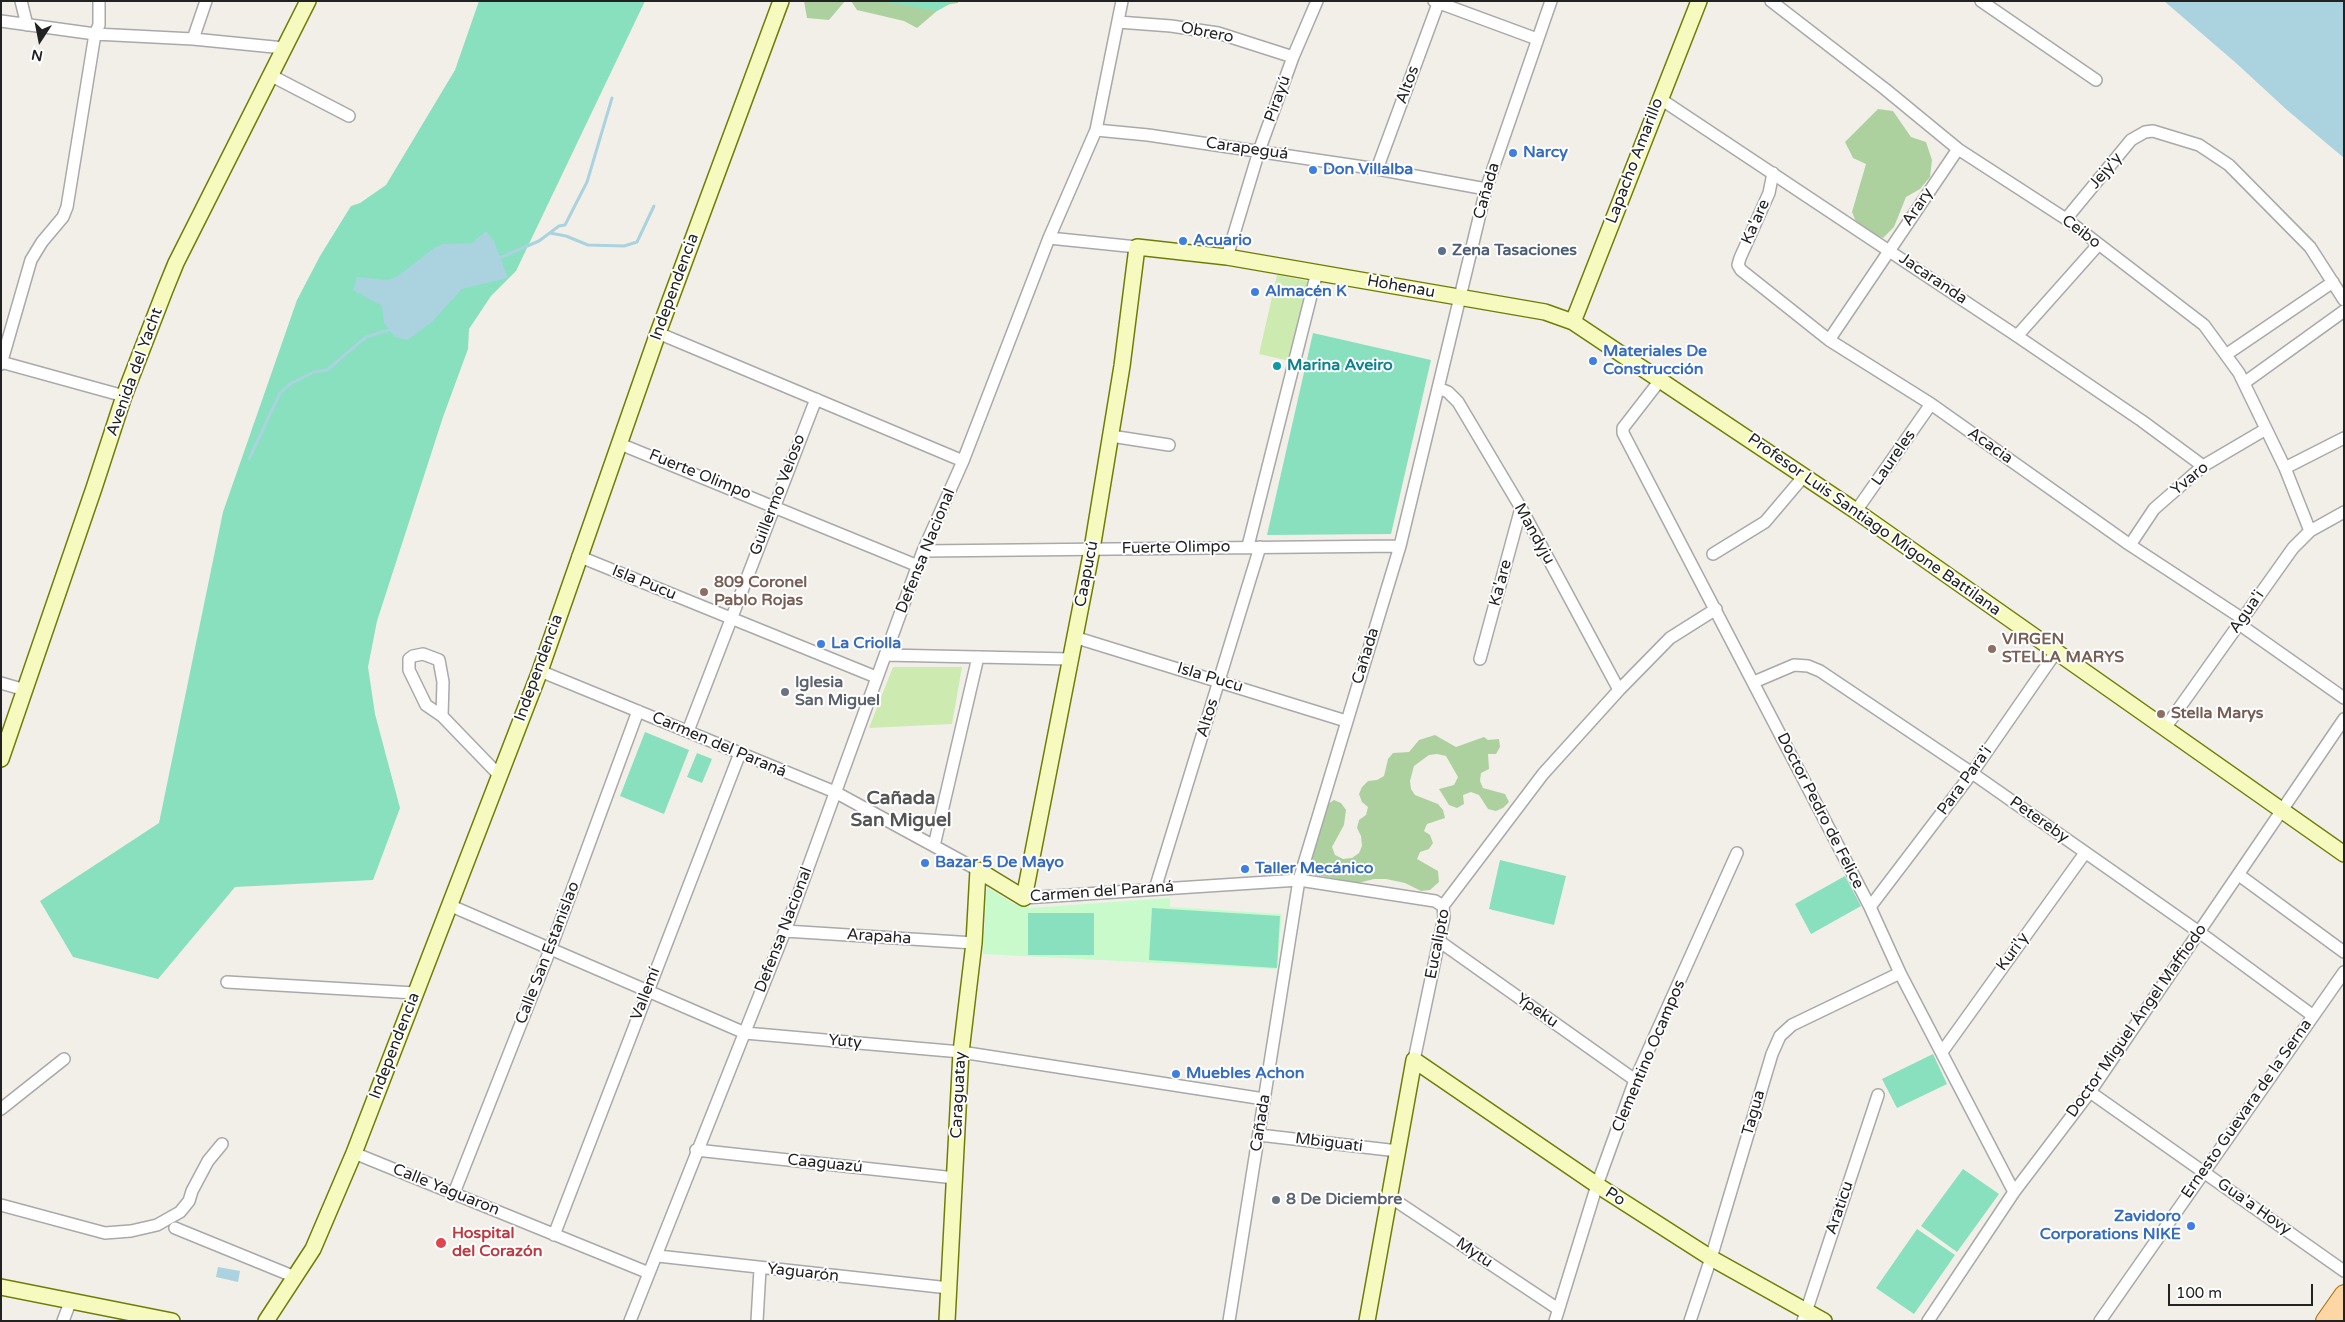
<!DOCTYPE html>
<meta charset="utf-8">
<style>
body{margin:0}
#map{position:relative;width:2345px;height:1322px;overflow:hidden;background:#f2efe9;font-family:"Varela Round",sans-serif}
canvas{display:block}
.frame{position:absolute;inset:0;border:2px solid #222;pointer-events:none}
.north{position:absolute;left:15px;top:15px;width:50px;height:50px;-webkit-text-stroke:4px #fff;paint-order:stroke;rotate:191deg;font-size:14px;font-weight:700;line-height:20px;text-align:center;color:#222}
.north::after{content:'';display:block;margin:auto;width:18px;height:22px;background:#222;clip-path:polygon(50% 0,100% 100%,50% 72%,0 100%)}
.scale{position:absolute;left:2168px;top:1284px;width:145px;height:22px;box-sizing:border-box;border:2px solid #222;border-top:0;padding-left:6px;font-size:15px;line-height:18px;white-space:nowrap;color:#222;-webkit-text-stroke:4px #fff;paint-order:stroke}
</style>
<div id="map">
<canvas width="2345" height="1322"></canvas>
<div class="frame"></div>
<div class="north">N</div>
<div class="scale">100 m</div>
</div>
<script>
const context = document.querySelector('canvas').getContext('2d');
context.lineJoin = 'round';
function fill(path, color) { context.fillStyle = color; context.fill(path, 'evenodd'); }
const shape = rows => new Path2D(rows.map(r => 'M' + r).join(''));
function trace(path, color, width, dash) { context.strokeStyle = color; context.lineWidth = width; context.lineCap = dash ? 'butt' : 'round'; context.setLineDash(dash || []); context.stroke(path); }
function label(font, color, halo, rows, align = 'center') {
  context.font = font + ' "Varela Round",sans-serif'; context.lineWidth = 4; context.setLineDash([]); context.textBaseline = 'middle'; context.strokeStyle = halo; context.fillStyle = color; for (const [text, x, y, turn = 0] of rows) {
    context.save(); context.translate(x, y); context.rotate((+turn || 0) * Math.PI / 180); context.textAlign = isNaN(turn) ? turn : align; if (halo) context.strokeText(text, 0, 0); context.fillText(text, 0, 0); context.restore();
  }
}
fill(shape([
 [1277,275,1313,282,1294,362,1259,354],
 [893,667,962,667,952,724,869,728]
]), '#cdebb0');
fill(shape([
 [804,1,845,1,829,20,807,18],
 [851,1,958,1,958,3,944,5,917,28,904,21,857,10],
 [1878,109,1893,111,1911,137,1926,142,1932,160,1930,177,1920,189,1906,197,1894,227,1883,238,1858,227,1852,212,1866,164,1853,158,1845,142],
 [1435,735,1456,747,1484,737,1488,740,1499,739,1500,747,1496,754,1488,754,1489,769,1481,773,1480,781,1483,788,1505,794,1509,802,1503,808,1496,811,1488,809,1479,795,1471,792,1463,795,1464,804,1457,808,1449,805,1439,789,1454,785,1458,777,1446,756,1437,754,1429,755,1414,766,1410,781,1411,789,1415,795,1438,804,1443,810,1445,818,1427,824,1424,831,1430,835,1433,843,1429,849,1420,852,1417,859,1438,871,1439,882,1430,890,1421,891,1405,883,1386,879,1374,879,1358,883,1316,875,1308,871,1306,868,1328,804,1334,800,1341,803,1346,810,1344,825,1332,847,1335,855,1343,859,1352,858,1359,853,1362,846,1361,836,1357,828,1359,820,1366,815,1368,807,1362,802,1359,794,1362,787,1368,781,1377,780,1384,776,1388,759,1393,753,1409,752,1419,740]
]), '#add19e');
fill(shape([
 [987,887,1014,904,1030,908,1170,898,1170,907,1282,914,1277,969,983,954]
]), '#c8facc');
fill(shape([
 [479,1,645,1,516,271,491,296,469,329,468,349,443,417,377,621,368,667,375,714,400,808,373,880,235,887,158,979,73,957,40,901,159,823,223,512,297,300,320,256,351,206,360,203,386,185,455,70],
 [881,1,955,1,937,11],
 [1313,333,1431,360,1391,534,1267,535],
 [645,732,689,750,664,814,620,796],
 [697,753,712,759,702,783,687,777],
 [1500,860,1566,876,1554,925,1489,909],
 [1845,876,1861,906,1811,934,1795,904],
 [1152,908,1280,916,1277,968,1149,960],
 [1028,913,1094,913,1094,955,1028,955],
 [1933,1054,1947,1084,1897,1108,1882,1079],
 [1963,1169,1999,1194,1957,1252,1921,1226],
 [1917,1229,1955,1255,1914,1314,1876,1288]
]), '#88e0be');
fill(shape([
 [2164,1,2344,1,2344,158,2287,110,2236,63],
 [486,231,494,241,508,278,462,289,432,322,408,340,395,337,390,331,384,323,382,306,353,290,357,277,388,280,398,276,434,248,443,244,472,243],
 [218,1267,240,1271,238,1282,216,1277]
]), '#aad3df');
trace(shape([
 [550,233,566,236,588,245,624,246,637,242,654,206],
 [497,259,539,241,559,226,565,225,587,182,612,98],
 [249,459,280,393,290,384,314,372,327,370,366,337,392,329]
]), '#aad3df', 3);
const street = shape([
 [21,1,27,25],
 [1434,1,1537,39],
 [1771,1,1885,89,1958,149,2066,219,2204,325,2239,373,2285,468,2310,531],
 [1981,1,2096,80],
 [1,21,95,34,193,39,284,48],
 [1118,22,1171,26,1218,33,1293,57],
 [193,39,206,1],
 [270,75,349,116],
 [1659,98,2017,336,2142,421,2203,466],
 [1096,130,1148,135,1377,169,1486,189],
 [1377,169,1439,1],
 [1773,173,1769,193,1740,258,1738,265,1741,270,1829,340,1931,404,2130,545,2243,619],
 [2066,219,2131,140,2145,132,2153,131,2199,145,2229,165,2310,247,2344,300],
 [1049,238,1137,247],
 [1227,257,1259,151,1293,57,1317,1],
 [658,333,963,461],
 [2017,336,2098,245],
 [1829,340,1958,149],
 [2227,354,2333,282],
 [1,362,124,396],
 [1,364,31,260,42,242,63,217,67,207,95,34,99,25,99,1],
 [1661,379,1623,428,1623,433,1870,907,1900,973,2014,1192],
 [2244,383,2344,311],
 [1438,388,1448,392,1458,402,1521,508,1619,690],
 [1111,436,1169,445],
 [620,444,918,566],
 [2285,468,2344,438],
 [1856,511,1931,404],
 [2130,545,2154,509,2203,466,2266,429],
 [1248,546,1317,272],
 [923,551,1400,546],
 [1713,554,1765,522,1804,476],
 [578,556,876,677],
 [2239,624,2344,698],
 [1074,637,1346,721],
 [885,655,1070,659],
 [1480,659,1521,508],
 [540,671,835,792,978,870],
 [1754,682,1794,665,1808,666,1820,671,1972,773,2199,932,2312,1015],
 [1,683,25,690],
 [442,716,443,682,439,660,423,654,413,656,409,659,409,670,426,705,442,716,499,775],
 [2165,728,2293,548,2310,531,2344,512],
 [688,731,816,399],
 [934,846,978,657],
 [2239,875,2344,952],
 [1155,889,1260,547],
 [1024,898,1299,880,1435,901,1443,906],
 [449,905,745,1033,961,1052,1264,1099],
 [1870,907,1972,773,2056,652],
 [785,931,974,943],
 [1439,941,1635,1080],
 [227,982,415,993],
 [1942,1052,2085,853],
 [1414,1060,1444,917,1443,906,1543,774,1619,690,1670,638,1716,609],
 [2090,1092,2344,1271],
 [1,1109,64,1059],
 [1259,1135,1398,1151],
 [696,1150,955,1178],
 [354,1153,649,1273],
 [454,1193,550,950,638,711],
 [1390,1197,1558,1309],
 [1,1205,105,1233,131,1231,157,1225,180,1212,189,1201,192,1191,208,1161,222,1144],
 [175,1228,295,1277],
 [554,1235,740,753],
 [658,1256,949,1288],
 [63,1321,71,1300],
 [630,1321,785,931,923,551,963,461,1049,238,1096,130,1122,1],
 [757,1321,760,1269],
 [1229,1321,1299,880,1400,546,1486,189,1551,1],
 [1555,1321,1597,1185,1635,1080,1737,853],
 [1690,1321,1711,1258,1772,1054,1780,1036,1792,1025,1900,973],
 [1803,1321,1878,1095],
 [1928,1321,2014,1192,2090,1092,2344,719],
 [2100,1321,2344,972]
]);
const secondary = shape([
 [1573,322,1699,1],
 [1,759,94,488,124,396,165,290,176,263,308,1],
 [1,1287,172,1321],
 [266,1321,313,1249,354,1153,540,671,658,333,781,1],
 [947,1321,961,1052,974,943,978,870,1024,898,1092,549,1122,366,1137,247,1227,257,1545,312,1573,322,1856,511,2344,854],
 [1367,1321,1414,1060,1597,1185,1711,1258,1824,1321]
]);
const primary = shape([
 [2325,1321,2344,1294],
 [2343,1321,2344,1319]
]);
trace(street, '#a9a9a9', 14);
trace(secondary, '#707d05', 18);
trace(primary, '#a06b00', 20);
trace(street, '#fff', 11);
trace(secondary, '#f7fabf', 15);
trace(primary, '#fcd6a4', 18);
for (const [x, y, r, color] of [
 [1513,153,5,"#3f7fe0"],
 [1313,170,5,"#3f7fe0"],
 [1183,241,5,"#3f7fe0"],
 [1442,251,5,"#5c6f8a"],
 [1255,292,5,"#3f7fe0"],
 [1593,361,5,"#3f7fe0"],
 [1277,366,5,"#0f9aa8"],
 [704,592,5,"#8d6e63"],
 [821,644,5,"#3f7fe0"],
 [1992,649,5,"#8d6e63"],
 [785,692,5,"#6b7280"],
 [2161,714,5,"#8d6e63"],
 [925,863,5,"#3f7fe0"],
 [1245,869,5,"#3f7fe0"],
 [1176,1074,5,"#3f7fe0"],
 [1276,1200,5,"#6b7280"],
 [2191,1226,5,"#3f7fe0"],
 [441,1243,6,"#e0444e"]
]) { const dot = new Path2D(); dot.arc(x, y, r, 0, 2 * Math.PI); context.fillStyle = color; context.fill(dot); trace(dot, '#fff', 2); }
label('16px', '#222', '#fff', [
 ["Obrero",1207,33,11],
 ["Altos",1408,85,-70],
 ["Pirayú",1278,99,-70],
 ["Carapeguá",1247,149,8],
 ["Lapacho Amarillo",1635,161,-69],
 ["Jejy'y",2106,171,-50],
 ["Cañada",1487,191,-74],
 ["Arary",1918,207,-56],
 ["Ka'are",1756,222,-66],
 ["Ceibo",2081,232,37],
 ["Jacaranda",1933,279,34],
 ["Independencia",675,287,-70],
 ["Hohenau",1401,287,10],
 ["Avenida del Yacht",135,372,-70],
 ["Acacia",1990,446,35],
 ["Laureles",1894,458,-55],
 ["Fuerte Olimpo",700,475,22],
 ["Yvaro",2190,479,-39],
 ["Guillermo Veloso",778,495,-69],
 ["Profesor Luis Santiago Migone Battilana",1874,525,35],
 ["Mandyju",1534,534,61],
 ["Fuerte Olimpo",1176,548,-1],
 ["Defensa Nacional",926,551,-68],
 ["Caapucú",1087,574,-79],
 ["Isla Pucu",644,583,22],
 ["Ka'are",1501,583,-75],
 ["Agua'i",2247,612,-55],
 ["Cañada",1366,656,-73],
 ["Independencia",539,668,-70],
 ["Isla Pucu",1210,678,17],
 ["Altos",1208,718,-73],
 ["Carmen del Paraná",719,745,23],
 ["Para Para'i",1965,781,-54],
 ["Doctor Pedro de Felice",1820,811,63],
 ["Petereby",2039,820,35],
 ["Carmen del Paraná",1102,892,-4],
 ["Defensa Nacional",784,930,-69],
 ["Arapaha",879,937,4],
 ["Eucalipto",1438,944,-79],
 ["Kuri'y",2013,952,-54],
 ["Calle San Estanislao",548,953,-69],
 ["Vallemí",646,994,-69],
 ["Ypeku",1537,1011,35],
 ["Doctor Miguel Ángel Maffiodo",2137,1021,-55],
 ["Yuty",845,1042,5],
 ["Independencia",395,1046,-69],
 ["Clementino Ocampos",1649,1056,-67],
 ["Caraguatay",959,1095,-87],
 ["Ernesto Guevara de la Serna",2247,1109,-55],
 ["Tagua",1754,1113,-74],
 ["Cañada",1261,1123,-81],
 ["Mbiguati",1329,1143,7],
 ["Caaguazú",825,1164,6],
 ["Calle Yaguaron",446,1190,22],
 ["Po",1615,1197,33],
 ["Gua'a Hovy",2254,1207,35],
 ["Araticu",1840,1208,-71],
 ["Mytu",1474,1253,34],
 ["Yaguarón",803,1273,6]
]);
label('bold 16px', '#366cbe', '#fff', [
 ["Narcy",1523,153],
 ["Don Villalba",1323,170],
 ["Acuario",1193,241],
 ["Almacén K",1265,292],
 ["Materiales De",1603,352],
 ["Construcción",1603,370],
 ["La Criolla",831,644],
 ["Bazar 5 De Mayo",935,863],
 ["Taller Mecánico",1255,869],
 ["Muebles Achon",1186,1074],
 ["Zavidoro",2181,1217,"right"],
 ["Corporations NIKE",2181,1235,"right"]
], 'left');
label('bold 16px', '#4e5e75', '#fff', [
 ["Zena Tasaciones",1452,251]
], 'left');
label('bold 16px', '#0d838f', '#fff', [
 ["Marina Aveiro",1287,366]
], 'left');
label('bold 16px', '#785e54', '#fff', [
 ["809 Coronel",714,583],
 ["Pablo Rojas",714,601],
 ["VIRGEN",2002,640],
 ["STELLA MARYS",2002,658],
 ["Stella Marys",2171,714]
], 'left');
label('bold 16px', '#5b616d', '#fff', [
 ["Iglesia",795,683],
 ["San Miguel",795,701],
 ["8 De Diciembre",1286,1200]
], 'left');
label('bold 16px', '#be3a42', '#fff', [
 ["Hospital",452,1234],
 ["del Corazón",452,1252]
], 'left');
label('bold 19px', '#555', '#fff', [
 ["Cañada",901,799],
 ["San Miguel",901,821]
]);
</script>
